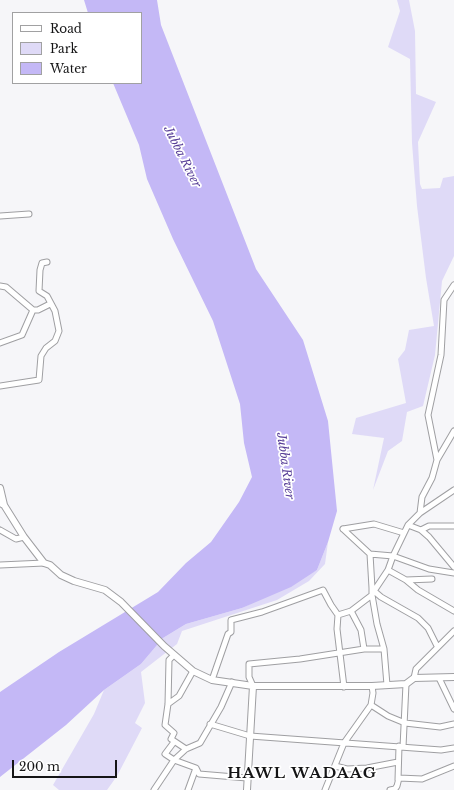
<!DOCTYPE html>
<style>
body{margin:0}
#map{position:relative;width:454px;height:790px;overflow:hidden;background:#f6f6f9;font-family:"Libre Baskerville",serif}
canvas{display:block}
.legend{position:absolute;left:12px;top:12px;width:130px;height:72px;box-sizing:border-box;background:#fff;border:1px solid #a1a1a2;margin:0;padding:5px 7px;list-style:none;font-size:12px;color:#151516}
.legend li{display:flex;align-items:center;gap:8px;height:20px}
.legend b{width:20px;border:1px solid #a1a1a2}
.scale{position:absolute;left:12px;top:760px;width:105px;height:18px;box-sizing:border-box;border:2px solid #151516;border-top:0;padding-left:5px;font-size:12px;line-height:14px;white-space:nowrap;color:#151516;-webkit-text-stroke:3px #fff;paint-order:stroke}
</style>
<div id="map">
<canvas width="454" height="790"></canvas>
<ul class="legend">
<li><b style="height:5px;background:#fff"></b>Road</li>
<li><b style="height:11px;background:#dfdaf7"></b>Park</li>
<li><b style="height:11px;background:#c4b8f6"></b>Water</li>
</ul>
<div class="scale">200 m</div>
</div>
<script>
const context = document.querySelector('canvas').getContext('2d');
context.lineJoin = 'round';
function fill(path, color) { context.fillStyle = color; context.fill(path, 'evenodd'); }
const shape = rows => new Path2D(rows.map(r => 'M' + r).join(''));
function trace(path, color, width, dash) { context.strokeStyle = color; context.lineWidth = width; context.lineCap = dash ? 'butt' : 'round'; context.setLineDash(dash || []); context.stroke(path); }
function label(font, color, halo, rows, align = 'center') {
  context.font = font + ' "Libre Baskerville",serif'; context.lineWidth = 3.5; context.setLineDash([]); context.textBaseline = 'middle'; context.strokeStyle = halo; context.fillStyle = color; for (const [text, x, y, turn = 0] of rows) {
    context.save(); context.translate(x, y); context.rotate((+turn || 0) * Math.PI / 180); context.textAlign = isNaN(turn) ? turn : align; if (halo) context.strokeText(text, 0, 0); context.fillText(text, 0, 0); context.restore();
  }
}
fill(shape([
 [397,0,409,0,415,31,416,94,436,102,418,142,420,184,422,189,440,188,443,178,454,176,454,256,442,281,435,355,423,406,407,412,402,441,388,451,373,490,384,438,352,434,356,418,406,403,398,359,405,350,409,330,434,326,426,278,417,206,412,143,410,59,388,47,400,11],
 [328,542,325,564,309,581,277,600,182,631,177,644,141,672,145,703,135,723,142,728,117,776,107,790,59,790,53,785,94,714,104,690,141,664,163,638,186,624,242,608,317,570]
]), '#dfdaf7');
fill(shape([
 [84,0,157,0,161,25,256,269,303,340,328,421,337,511,328,542,317,570,291,587,242,608,186,624,163,638,141,664,104,690,66,725,0,777,0,692,59,652,158,592,186,563,211,542,239,502,252,477,244,443,240,404,213,321,173,239,147,179,139,145,113,83,141,83,141,13,88,13]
]), '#c4b8f6');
const minor = shape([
 [0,216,29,214],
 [0,286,6,287,33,310,22,335,0,343],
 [33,310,38,310,50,304],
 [0,386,39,380,41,356,46,348,55,341,59,331,55,311,47,296,39,291,40,270,42,263,47,262],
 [437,460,454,431],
 [420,513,454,490],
 [408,525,421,530,429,537,454,567],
 [343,529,370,554,393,556,429,569,454,573],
 [343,529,374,524,404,533],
 [0,530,16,539,24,537],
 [421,530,429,526,454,526],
 [370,554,372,588],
 [0,565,44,563],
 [388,570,406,580,432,579],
 [406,580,418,590,454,611],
 [374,591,381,597,418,618,428,628,437,646],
 [338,615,351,611],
 [364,649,361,630,351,611,372,595],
 [174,655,169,660,168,704,165,725,174,733,171,739,186,749],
 [414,678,416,669,454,631],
 [439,678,454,709],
 [212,680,228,634,231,632,231,620,262,612,323,590,331,605,338,615,337,629,344,687],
 [387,685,384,649,377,624,372,595,372,588,374,591,388,570,393,556,408,525,420,513,422,497,432,478,437,460,428,415,441,355,444,300,454,285],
 [253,686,249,677,249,664,300,659,364,649,384,649],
 [168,704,179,696,193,671],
 [371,705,388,716,405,723,440,727,454,724],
 [210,724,250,736,441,750,454,748],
 [174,742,165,754,174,760,196,768,199,774,247,778],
 [403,747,406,684],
 [335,766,347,769,367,768,398,762],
 [398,780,399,746],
 [154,790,174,760,186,749,200,743,221,707,232,682],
 [188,790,196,768],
 [325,790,344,743,371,705,373,693,372,686],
 [390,790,395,789,397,786,399,778,422,779,454,766]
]);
const major = shape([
 [0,488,4,505],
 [0,503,4,505,24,537,44,563,50,565,61,575,74,581,105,590,121,602,164,646,193,671,212,680,253,686,372,686,406,684,414,678,454,677],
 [247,790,253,686]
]);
trace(minor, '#9f9fa2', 7);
trace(major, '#9f9fa2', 8);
trace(minor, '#fff', 5);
trace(major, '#fff', 6);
label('italic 12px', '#594098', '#fff', [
 ["Jubba River",182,157,63],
 ["Jubba River",285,466,82]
]);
context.letterSpacing = '1px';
label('bold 15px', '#151516', '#fff', [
 ["HAWL WADAAG",302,774]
]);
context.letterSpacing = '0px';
</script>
